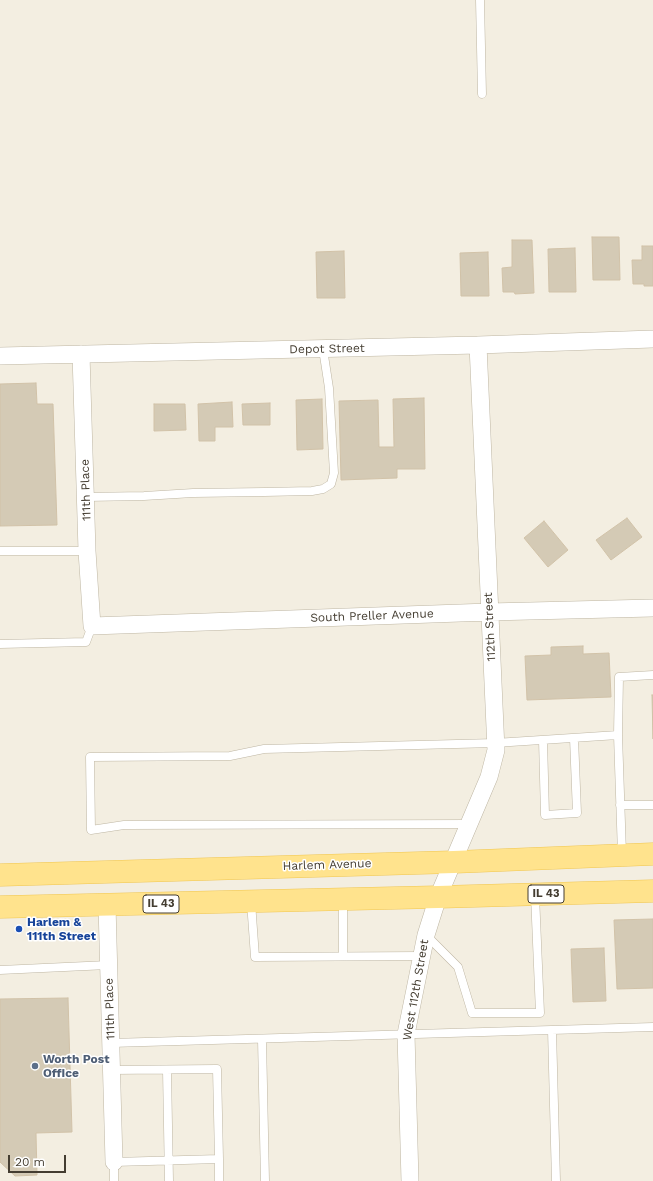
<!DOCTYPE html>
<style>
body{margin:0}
#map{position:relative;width:653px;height:1181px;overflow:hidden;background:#f3eee1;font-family:"Work Sans",sans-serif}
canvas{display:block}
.scale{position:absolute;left:8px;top:1155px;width:58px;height:18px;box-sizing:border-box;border:2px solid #443d31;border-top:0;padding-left:5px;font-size:12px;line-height:14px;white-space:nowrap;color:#443d31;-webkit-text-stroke:3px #fff;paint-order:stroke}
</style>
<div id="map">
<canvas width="653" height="1181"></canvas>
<div class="scale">20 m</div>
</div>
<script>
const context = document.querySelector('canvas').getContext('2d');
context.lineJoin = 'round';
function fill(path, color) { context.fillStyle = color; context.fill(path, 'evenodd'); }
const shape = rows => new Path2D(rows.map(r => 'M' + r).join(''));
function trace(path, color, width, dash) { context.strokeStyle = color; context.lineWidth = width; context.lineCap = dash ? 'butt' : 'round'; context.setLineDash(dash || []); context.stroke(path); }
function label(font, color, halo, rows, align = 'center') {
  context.font = font + ' "Work Sans",sans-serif'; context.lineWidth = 3; context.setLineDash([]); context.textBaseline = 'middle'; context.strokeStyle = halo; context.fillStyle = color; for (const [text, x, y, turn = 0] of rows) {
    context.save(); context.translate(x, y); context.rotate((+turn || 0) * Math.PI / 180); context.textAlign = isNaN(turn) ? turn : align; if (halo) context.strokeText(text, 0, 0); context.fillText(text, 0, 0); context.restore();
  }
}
const building = shape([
 [592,237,619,237,620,280,593,280,592,237],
 [512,240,532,240,534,293,515,294,514,292,503,292,502,268,512,267,512,240],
 [642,246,653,246,653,286,644,286,644,284,633,284,632,260,642,260,642,246],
 [575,248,576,292,549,292,548,249,575,248],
 [344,251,345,298,317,298,316,252,344,251],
 [488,252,489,296,461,296,460,253,488,252],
 [36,383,37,404,53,404,57,525,0,526,0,384,36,383],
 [424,398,425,469,397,469,397,478,341,480,339,401,378,400,379,447,394,447,393,399,424,398],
 [322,399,323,449,297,450,296,400,322,399],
 [232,402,233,427,215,427,215,441,199,441,198,404,232,402],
 [270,403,270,425,243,425,242,404,270,403],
 [154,404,185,404,186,430,154,431,154,404],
 [627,518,642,537,611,560,596,540,627,518],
 [544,521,568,550,548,567,524,538,544,521],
 [583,646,583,654,609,653,611,697,527,700,525,656,551,655,551,647,583,646],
 [652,695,653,695,653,739,652,695],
 [653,919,653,988,617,989,614,920,653,919],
 [604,948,606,1001,573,1002,571,949,604,948],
 [68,998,72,1132,36,1133,37,1175,15,1176,0,1162,0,999,68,998]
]);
fill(building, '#d4cab5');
trace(building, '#d1c2a8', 1);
const service = shape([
 [480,0,482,94],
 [86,497,144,496,193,493,264,492,312,491,323,489,331,484,334,473,329,388,323,349],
 [0,551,87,551],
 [0,644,86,642,92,626],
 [543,740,545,815,577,813,574,738],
 [620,805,653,805],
 [470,824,124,825,91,830,90,757,230,756,264,749,495,743,618,735],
 [622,854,618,735,619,677,653,675],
 [343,899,343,956],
 [251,902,255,957,421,956],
 [426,935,458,967,472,1013,540,1013,535,895],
 [0,970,108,965],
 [552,1030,556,1181],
 [262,1039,265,1181],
 [111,1043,653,1027],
 [111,1070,217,1069,219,1159,114,1162,114,1181],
 [167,1070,169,1181],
 [219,1159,219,1181]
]);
const minor = shape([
 [81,354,87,551,92,626,489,612,653,608],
 [0,356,478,345,653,339],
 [107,905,114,1162],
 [410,1181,406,1034,426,935,438,897,489,777,496,750,478,345]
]);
const primary = shape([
 [0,875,454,862,653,854],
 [0,907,438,897,653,891]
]);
trace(service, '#beb6a3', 9);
trace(minor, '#beb6a3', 18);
trace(primary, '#f0c651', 23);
trace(service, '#fff', 8);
trace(minor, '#fff', 17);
trace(primary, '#ffe38d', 22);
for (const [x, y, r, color] of [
 [19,929,4,"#1a4fb4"],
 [35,1066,4,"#5c6f8a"]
]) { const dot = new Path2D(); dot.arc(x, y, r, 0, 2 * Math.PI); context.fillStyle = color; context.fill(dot); trace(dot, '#fff', 1.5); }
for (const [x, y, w] of [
 [546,894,36],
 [161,904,36]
]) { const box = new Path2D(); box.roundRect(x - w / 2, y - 9, w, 18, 3); context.fillStyle = '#fff'; context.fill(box); trace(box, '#443d31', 1); }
label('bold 11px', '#443d31', null, [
 ["IL 43",546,894],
 ["IL 43",161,904]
]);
label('12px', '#443d31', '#fff', [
 ["Depot Street",327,349,-1],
 ["111th Place",86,490,-92],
 ["South Preller Avenue",372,616,-2],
 ["112th Street",490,627,-93],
 ["Harlem Avenue",327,865,-2],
 ["West 112th Street",416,990,-80],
 ["111th Place",110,1009,-92]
]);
label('bold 12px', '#164399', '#fff', [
 ["Harlem &",27,922],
 ["111th Street",27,936]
], 'left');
label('bold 12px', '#4e5e75', '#fff', [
 ["Worth Post",43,1059],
 ["Office",43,1073]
], 'left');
</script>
